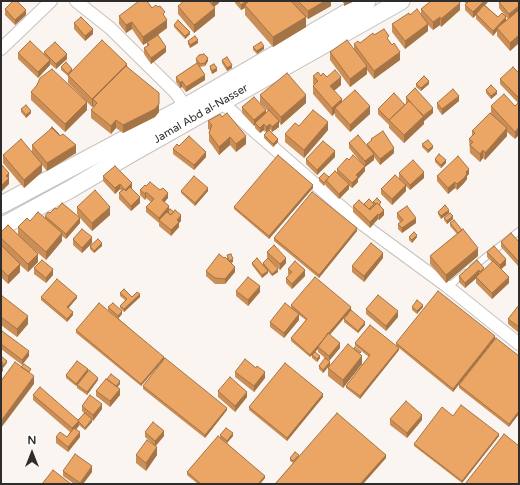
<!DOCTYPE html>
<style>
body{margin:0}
#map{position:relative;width:520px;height:485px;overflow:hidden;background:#faf5f0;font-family:"Varela Round",sans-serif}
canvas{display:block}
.frame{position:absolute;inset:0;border:2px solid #2f2d2b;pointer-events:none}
.north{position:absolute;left:12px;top:433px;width:40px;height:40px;-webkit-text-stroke:3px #fff;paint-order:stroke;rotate:0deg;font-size:11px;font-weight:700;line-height:16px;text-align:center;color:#2f2d2b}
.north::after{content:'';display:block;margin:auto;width:14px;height:18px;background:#2f2d2b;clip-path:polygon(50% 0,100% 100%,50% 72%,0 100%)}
</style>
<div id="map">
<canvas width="520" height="485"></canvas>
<div class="frame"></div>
<div class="north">N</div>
</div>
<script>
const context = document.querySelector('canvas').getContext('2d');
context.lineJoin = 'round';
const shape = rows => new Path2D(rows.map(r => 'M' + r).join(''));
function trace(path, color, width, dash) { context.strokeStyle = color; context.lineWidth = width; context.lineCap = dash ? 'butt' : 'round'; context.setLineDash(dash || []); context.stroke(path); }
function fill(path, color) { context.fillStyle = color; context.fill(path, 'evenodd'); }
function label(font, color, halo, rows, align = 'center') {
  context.font = font + ' "Varela Round",sans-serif'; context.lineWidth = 3.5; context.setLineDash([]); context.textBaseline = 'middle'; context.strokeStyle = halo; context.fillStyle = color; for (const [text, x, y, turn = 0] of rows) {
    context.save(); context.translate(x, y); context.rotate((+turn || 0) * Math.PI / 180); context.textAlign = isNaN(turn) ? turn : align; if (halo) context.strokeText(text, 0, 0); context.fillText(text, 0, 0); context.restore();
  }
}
const lane = shape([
 [473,267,519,231],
 [448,287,465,273]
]);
const street = shape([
 [76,1,110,28,176,93,189,112],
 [1,49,51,1],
 [221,102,354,218,448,287,519,344]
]);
const secondary = shape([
 [1,205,185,107,367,1],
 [1,227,69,190,132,153,401,1]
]);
trace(lane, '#c7c2be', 8);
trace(street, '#c7c2be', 14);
trace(secondary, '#c7c2be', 19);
trace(lane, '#fff', 6);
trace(street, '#fff', 12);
trace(secondary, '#fff', 17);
fill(shape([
 [184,1,219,1,219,3,214,7,215,16,194,33,178,14,178,6],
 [235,1,331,1,331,6,308,19,306,17,306,27,273,47,245,15,245,8,241,10,235,3],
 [464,1,488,1,485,5,498,17,506,20,508,19,499,8,499,2,519,1,519,43,510,51,497,36,497,31,493,36,476,19,476,15,473,18,465,10,465,5,466,4],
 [152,8,165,17,167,28,158,35,166,52,151,64,144,54,144,48,147,46,147,43,143,45,132,29,126,33,119,24,119,16],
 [5,9,26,15,15,25,5,15],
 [421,9,460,10,441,27,440,25,433,30,428,25,428,31,405,49,392,32,392,24,410,15,421,14],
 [74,23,93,34,85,41,74,29],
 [174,25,190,34,185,39,174,27],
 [374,35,389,41,400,60,374,79,367,70,367,74,350,87,330,60,330,52,354,49,354,44,360,43],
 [188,41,198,43,190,48,188,44],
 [253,47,264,49,257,54,253,50],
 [44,52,67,59,56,69,50,64,50,65,38,78,18,59,18,53,44,55],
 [196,59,208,61,205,66,200,67,205,80,186,92,182,87,180,88,176,82,176,77,197,63,196,62],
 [222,60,232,68,227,71,222,63],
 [127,66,159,112,155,117,123,133,116,128,111,134,91,118,91,110,93,108,93,106,92,107,68,83,68,76,61,70,61,67,72,70],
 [210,66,217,71,212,74,210,69],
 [519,73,518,103,500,84,500,79],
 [313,76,321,76,327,77,341,85,334,91,342,102,370,114,350,132,335,116,335,113,332,116,313,94,313,86,314,85,313,84],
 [416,84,429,84,421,91,416,87],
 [486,90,497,94,491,99,486,93],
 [31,92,87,110,65,132,31,100],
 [260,95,306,103,281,125,279,122,279,127,272,132,270,129,266,132,264,130,260,133,255,128,255,125,254,126,242,113,242,107,266,113,268,111,260,103],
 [406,97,433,113,424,121,424,124,404,143,389,128,389,125,378,114,378,109,405,105,406,103],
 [459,101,442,115,437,108,437,103],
 [491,106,515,106,515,139,507,132,507,136,485,160,483,158,480,162,470,153,469,139,472,135,472,131,491,114],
 [21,109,31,113,26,118,21,112],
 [208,121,246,144,236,152,230,145,219,155,209,141,209,133,210,130,208,129],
 [328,130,304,158,285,142,285,134],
 [59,135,76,153,47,171,42,165,42,172,24,188,3,163,3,155,32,152,32,145],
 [264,135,278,142,273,147,264,138],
 [371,139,394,153,380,165,374,157,374,160,365,167,365,166,365,171,358,179,358,182,352,188,349,186,349,189,339,199,326,186,326,184,324,186,319,181,319,178,329,177,337,172,337,169,349,160,364,166,349,148,349,143,367,146,367,144,371,141],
 [422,144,433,148,428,153,422,147],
 [179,146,206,157,194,170,173,154,173,149],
 [335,157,317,175,306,164,306,159],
 [435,159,446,163,441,168,435,162],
 [399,173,424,178,410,190,406,186,406,191,392,205,381,194,381,189,404,183,399,179],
 [469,174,467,176,467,179,464,183,457,190,455,188,448,194,437,181,437,176],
 [103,176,132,189,140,203,131,211,119,199,119,193,121,191,120,189,115,194,103,181],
 [313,188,269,239,234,209,234,207],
 [140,190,168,198,164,202,169,211,181,221,179,223,179,227,171,236,159,226,159,223,146,212,146,207,151,202,146,198,145,200,140,195],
 [181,191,208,191,195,206,181,193],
 [373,202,381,205,380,206,384,215,379,220,378,219,370,228,353,212,353,206,373,203],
 [77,207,110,215,92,231,80,218,80,223,66,239,62,236,62,241,46,260,25,242,38,262,28,272,20,265,20,272,8,284,1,277,1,232,18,234,18,227,30,221,45,218,45,216,57,209,79,217,77,214],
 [438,212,449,213,441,219,438,214],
 [397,213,416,223,402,233,398,229,398,224,400,222,397,218],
 [444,218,453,219,447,224,444,220],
 [450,223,462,230,478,256,446,283,430,264,430,256,457,234,450,226],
 [357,231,319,278,274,241,274,238],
 [409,237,417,237,412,243,409,240],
 [73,239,92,243,82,253,73,245],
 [501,242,519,242,519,267,501,247],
 [90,246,102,246,94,253,90,249],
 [267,252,286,263,280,270,269,260,278,272,272,276,268,271,268,273,262,278,252,265,252,263,263,265,263,263,268,258,267,257],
 [487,252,506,265,501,269,509,283,492,299,476,283,476,278,465,288,459,282,459,276,477,260,484,270,492,262,487,257],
 [227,255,233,262,231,263,235,272,225,284,215,284,206,276,206,271,227,259],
 [383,258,364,282,352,272,352,266],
 [34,268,53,275,46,283,34,274],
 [288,269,305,276,292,289,286,283,286,278,289,275,288,274],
 [236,291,260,292,248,306,236,296],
 [120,293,132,297,140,297,124,312,120,308,120,306,125,300,120,296],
 [1,295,28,324,17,337,1,325],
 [41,297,77,298,68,308,73,315,67,322,41,300],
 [291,305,351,310,330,335,340,348,329,361,330,365,323,373,319,369,319,366,325,358,318,352,318,349,310,357,291,341,291,338,306,320,299,315,299,320,284,338,270,327,270,322,291,308],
 [519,305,519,333,508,324,508,319],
 [108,307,122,314,118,318,164,359,141,386,76,333,76,330,117,318,108,310],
 [412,307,423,307,417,314,412,310],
 [366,309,398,317,386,331,366,314],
 [344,319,365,325,358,333,344,322],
 [1,332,29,356,22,365,1,349],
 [495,339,453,392,399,348,399,350,360,399,346,388,346,386,369,357,355,346,355,343,396,345,396,343],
 [361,354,362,364,343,388,328,376,328,368],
 [312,355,320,358,317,362,312,358],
 [519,356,509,427,459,388,459,385],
 [88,371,98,380,87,395,77,388,77,385,76,386,66,378,66,375],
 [235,372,265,378,254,392,235,377],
 [120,384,117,387,120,395,110,407,96,396,96,391],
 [143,386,227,410,205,438,143,389],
 [218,391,247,397,235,412,218,397],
 [33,395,78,420,84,413,82,411,82,406,102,409,93,421,92,420,92,422,85,430,79,425,76,429,80,437,68,452,56,443,56,437,67,437,70,432,33,400],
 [323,397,287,441,249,410,249,407],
 [453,416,499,436,462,483,414,446,414,444],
 [390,419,422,420,407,438,390,425],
 [145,432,164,436,156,446,157,455,146,471,136,463,136,455,152,443,145,437],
 [220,435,233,436,227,443,265,478,260,484,198,484,187,475,187,472,220,438],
 [299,456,386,458,363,484,275,484,293,463,290,461,290,458],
 [63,471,92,472,83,484,74,484,63,476]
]), '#ca8e56');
fill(shape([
 [214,1,219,1,219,3,212,8,212,3],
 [246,1,253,1,245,5,245,8,241,10,241,5],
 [325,1,331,1,331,6,308,19,308,11],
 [349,1,355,1,344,6,344,3],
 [484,1,488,1,488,2,476,14,476,15,473,18,473,12],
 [460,3,460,10,441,27,441,19],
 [519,6,519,12,509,20,509,14],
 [215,8,215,16,194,33,194,25],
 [26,10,26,15,15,25,15,20],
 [2,15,2,20,1,22,1,16],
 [306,17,306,27,273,47,273,37],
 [440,17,440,25,433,30,433,22],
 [506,17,506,22,497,28,497,31,493,36,493,31],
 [167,20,167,28,143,45,143,37],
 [132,22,132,29,126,33,126,25],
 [428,24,428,31,405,49,405,41],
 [93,29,93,34,85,41,85,36],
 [190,32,190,34,185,39,185,36],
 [519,35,519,43,510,51,510,43],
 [198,40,198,43,190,48,190,45],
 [264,46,264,49,257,54,257,51],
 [166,47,166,52,151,64,151,58],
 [400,52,400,60,374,79,374,71],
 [67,54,67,59,56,69,56,64],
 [208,58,208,61,205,66,205,63],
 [50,60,50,65,38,78,38,72],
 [127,64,127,72,93,99,93,106,92,107,92,99],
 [232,65,232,68,227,71,227,68],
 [367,66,367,74,350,87,350,79],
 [217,68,217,71,212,74,212,71],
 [72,69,72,71,68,76,68,74],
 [205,75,205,80,186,92,186,87],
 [341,77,341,85,330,94,330,86],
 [182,81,182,87,180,88,180,83],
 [429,81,429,84,421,91,421,88],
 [497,91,497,94,491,99,491,96],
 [306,95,306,103,281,125,281,117],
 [459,96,459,101,442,115,442,109],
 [342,99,342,107,335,108,335,113,332,116,332,108],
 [87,102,87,110,65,132,65,124],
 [159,104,159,112,155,117,123,133,123,125],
 [370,106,370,114,350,132,350,125],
 [433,108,433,113,424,121,424,124,404,143,404,135],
 [266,110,266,115,255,123,255,125,254,126,254,120],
 [31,111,31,113,26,118,26,115],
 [116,120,116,128,111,134,111,126],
 [279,121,279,127,272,132,272,127],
 [328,122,328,130,304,158,304,150],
 [264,124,264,130,260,133,260,128],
 [270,124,270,129,266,132,266,127],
 [519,127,519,135,515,139,515,132],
 [507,128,507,136,485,160,485,153],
 [246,136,246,144,236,152,236,144],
 [230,137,230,145,219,155,219,147],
 [278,139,278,142,273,147,273,144],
 [76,145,76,153,47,171,47,163],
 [433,146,433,148,428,153,428,150],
 [394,148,394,153,380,165,380,159],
 [483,150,483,158,480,162,480,154],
 [335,151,335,157,317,175,317,170],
 [206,152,206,157,194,170,194,165],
 [374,154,374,160,365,167,365,161],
 [446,160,446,163,441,168,441,165],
 [42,164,42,172,24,188,24,180],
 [365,166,365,171,358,179,358,182,352,188,352,183,356,175],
 [469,169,469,174,467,176,467,179,464,183,457,190,457,184,466,172],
 [424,172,424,178,410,190,410,185],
 [9,173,9,184,2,191,2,185,6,176],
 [455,182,455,188,448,194,448,188],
 [132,183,132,189,125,195,125,190],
 [120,184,120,189,115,194,115,188],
 [349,184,349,189,339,199,339,194],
 [313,185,313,188,269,239,269,236],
 [406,185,406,191,392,205,392,199],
 [208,188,208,191,195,206,195,203],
 [146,192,146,198,145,200,145,194],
 [168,193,168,198,162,205,162,200],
 [140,197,140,203,131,211,131,206],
 [169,206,169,212,159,220,159,223,159,218],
 [110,207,110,215,92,231,92,223],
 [384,210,384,215,379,220,379,215],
 [449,210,449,213,441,219,441,216],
 [378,214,378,219,370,228,370,222],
 [181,215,181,221,179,223,179,227,171,236,171,230,177,220],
 [453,216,453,219,447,224,447,221],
 [80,218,80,223,66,239,66,234],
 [416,218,416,223,402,233,402,228],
 [357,228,357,231,319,278,319,275],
 [62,233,62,241,46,260,46,252],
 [417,235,417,237,412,243,412,240],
 [92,237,92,243,82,253,82,248],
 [102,243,102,246,94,253,94,251],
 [478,248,478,256,446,283,446,275],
 [383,253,383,258,364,282,364,276],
 [38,254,38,262,28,272,28,264],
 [286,258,286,263,280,270,280,264],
 [233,259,233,262,229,263,229,261],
 [506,259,506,265,500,270,500,265],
 [20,264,20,272,8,284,8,276],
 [235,267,235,272,225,284,225,279],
 [53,269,53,275,46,283,46,278],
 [278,269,278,272,272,276,272,274],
 [305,270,305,276,292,289,292,284],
 [479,270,479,276,465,288,465,283],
 [268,271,268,273,262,278,262,275],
 [509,277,509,283,492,299,492,293],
 [260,286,260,292,248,306,248,300],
 [140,294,140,297,124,312,124,309],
 [77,296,77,298,67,310,67,307],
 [423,305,423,307,417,314,417,311],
 [351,307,351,310,318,348,318,347,318,349,310,357,310,355],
 [122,311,122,314,118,319,118,316],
 [398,311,398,317,386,331,386,326],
 [73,312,73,315,67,322,67,319],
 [299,314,299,320,284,338,284,333],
 [28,316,28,324,17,337,17,329],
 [365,322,365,325,358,333,358,331],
 [495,336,495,339,453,392,453,389],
 [340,343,340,348,329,361,329,356],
 [399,348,399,350,360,399,360,396],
 [29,351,29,356,22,365,22,360],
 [320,356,320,358,317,362,317,359],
 [362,356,362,364,343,388,343,380],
 [164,357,164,359,141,386,141,384],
 [7,361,7,363,3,368,3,366],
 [330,362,330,365,323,373,323,370],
 [3,363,3,371,1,373,1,365],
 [88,369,88,372,76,386,76,384],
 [265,372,265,378,254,392,254,386],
 [34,376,34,384,1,428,1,421],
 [98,378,98,380,87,395,87,392],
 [120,381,120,384,116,389,116,387],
 [120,389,120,395,110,407,110,401],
 [247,392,247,397,235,412,235,406],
 [323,394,323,397,287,441,287,438],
 [102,404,102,409,93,421,93,415],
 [227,408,227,410,205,438,205,435],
 [519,411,519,414,509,427,509,424],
 [422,415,422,420,407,438,407,433],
 [92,419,92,422,85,430,85,428],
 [79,421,79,426,72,434,72,428],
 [164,431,164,436,155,446,155,441],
 [80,432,80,437,68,452,68,447],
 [233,433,233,436,227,443,227,441],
 [499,434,499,436,462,483,462,481],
 [157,447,157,455,146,471,146,463],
 [386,455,386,458,363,484,360,484],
 [92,466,92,472,83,484,80,484,80,483],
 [265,476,265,478,260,484,258,484]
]), '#a47446');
const building = shape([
 [13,1,17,1,26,10,15,20,5,9,13,1],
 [139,1,147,1,152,8,156,5,158,7,160,6,165,12,163,14,167,20,143,37,132,22,126,25,119,16,139,1],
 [184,1,209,1,215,8,194,25,178,6,184,1],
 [238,1,246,1,241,5,238,1],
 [249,1,291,1,306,17,273,37,245,5,249,1],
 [298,1,325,1,308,11,298,1],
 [343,1,349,1,344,3,343,1],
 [431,1,459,1,460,3,441,19,440,17,433,22,421,9,431,1],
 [469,1,484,1,473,12,465,5,469,1],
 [500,1,519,1,519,6,509,14,499,2,500,1],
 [484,5,498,17,502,13,506,17,493,31,476,14,484,5],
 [417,9,428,24,405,41,392,24,409,13,410,15,417,9],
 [519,10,519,35,510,43,497,28,519,10],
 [81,17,93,29,85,36,74,23,81,17],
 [178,20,190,32,185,36,174,25,178,20],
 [384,29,389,36,387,38,392,45,394,43,400,52,374,71,354,44,358,41,360,43,373,33,374,35,384,29],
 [158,35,166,47,151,58,144,48,149,45,147,42,158,35],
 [195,36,198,40,190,45,188,41,195,36],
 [102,40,127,64,92,99,68,75,102,40],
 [347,40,367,66,350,79,330,52,347,40],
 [30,41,50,60,38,72,18,53,30,41],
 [55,42,67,54,56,64,44,52,55,42],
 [261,42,264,46,257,51,253,47,261,42],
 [204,54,208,58,205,63,200,64,196,59,199,55,204,54],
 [227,57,232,65,227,68,222,60,227,57],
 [66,62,72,69,68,74,61,67,66,62],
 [197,63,205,75,186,87,182,81,180,83,176,77,197,63],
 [214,64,217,68,212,71,210,66,214,64],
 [126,66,159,93,159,104,155,109,123,125,116,120,111,126,91,110,97,103,93,99,126,66],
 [513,67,519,73,519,97,518,97,500,79,513,67],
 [52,69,87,102,65,124,31,92,37,85,40,78,52,69],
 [335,70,341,77,330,86,342,99,332,108,313,86,318,81,313,76,318,72,321,76,323,73,327,77,335,70],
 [287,73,306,95,281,117,260,95,287,73],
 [424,76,429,81,421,88,416,84,424,76],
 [491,85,497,91,491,96,486,90,491,85],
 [415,88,433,108,423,116,406,97,415,88],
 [453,89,459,96,442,109,437,103,453,89],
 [355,90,370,106,350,125,335,108,355,90],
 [394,93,405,105,389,120,378,109,394,93],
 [504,94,515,106,518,103,519,105,519,127,515,132,491,106,504,94],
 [254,97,266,110,254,120,242,107,254,97],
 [409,101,424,116,404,135,389,120,409,101],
 [26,105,31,111,26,115,21,109,26,105],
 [269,110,279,121,272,127,270,124,266,127,264,124,260,128,255,123,269,110],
 [313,110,328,122,304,150,285,134,295,123,299,126,313,110],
 [227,113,246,136,236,144,230,137,219,147,209,133,212,125,208,121,220,114,222,117,227,113],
 [490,113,507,128,485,153,483,150,480,154,470,145,473,142,469,139,475,133,472,131,490,113],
 [52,127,59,134,59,135,52,128,50,130,52,127],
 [52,128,60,136,63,134,76,145,47,163,32,145,52,128],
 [269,130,278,139,273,144,264,135,269,130],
 [383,131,394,148,380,159,367,144,372,140,371,139,383,131],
 [358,135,374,154,365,161,349,143,358,135],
 [189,136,206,152,194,165,173,149,177,144,179,146,189,136],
 [21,139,42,164,24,180,3,155,21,139],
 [428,140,433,146,428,150,422,144,428,140],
 [323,141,335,151,317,170,306,159,323,141],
 [439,154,446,160,441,165,435,159,439,154],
 [278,155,313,185,269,236,234,207,278,155],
 [353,155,365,166,356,175,358,177,352,183,337,169,347,158,349,160,353,155],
 [458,156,469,169,466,172,467,174,464,178,457,184,455,182,448,188,437,176,458,156],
 [413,160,424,172,410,185,399,173,413,160],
 [1,164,9,173,6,176,9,178,2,185,1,185,1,164],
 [115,166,132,183,125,190,120,184,115,188,103,176,115,166],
 [335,171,349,184,339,194,326,180,335,171],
 [324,173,329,177,324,183,319,178,324,173],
 [395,175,406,185,392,199,381,189,395,175],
 [194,176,208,188,195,203,181,191,194,176],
 [150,182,160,190,163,188,168,193,162,200,169,206,159,218,146,207,154,199,146,192,145,194,140,190,145,185,146,186,150,182],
 [130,187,140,197,131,206,119,193,124,189,126,191,130,187],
 [95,190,110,207,92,223,77,207,95,190],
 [312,192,357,228,319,275,274,238,312,192],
 [377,198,381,202,379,205,377,203,376,204,373,202,377,198],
 [369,199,374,204,369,209,364,204,369,199],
 [359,200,370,210,377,203,384,210,379,215,378,214,370,222,353,206,359,200],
 [62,203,80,218,66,234,45,216,48,212,50,213,55,208,57,209,62,203],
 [445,205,449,210,441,216,438,212,445,205],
 [407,206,416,218,402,228,398,224,403,220,397,213,407,206],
 [170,209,174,212,171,215,168,212,170,209],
 [175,210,181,215,177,220,179,222,171,230,159,220,167,212,171,215,175,210],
 [38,212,62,233,46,252,18,227,27,218,30,221,38,212],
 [450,213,453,216,447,221,444,218,450,213],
 [454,220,462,230,458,233,450,223,454,220],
 [8,225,38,254,28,264,1,238,1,232,8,225],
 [82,229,92,237,82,248,73,239,82,229],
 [463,229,478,248,446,275,430,256,463,229],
 [414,232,417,235,412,240,409,237,414,232],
 [511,233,519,242,519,262,501,242,511,233],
 [98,239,102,243,94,251,90,246,98,239],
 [371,243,383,253,364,276,352,266,371,243],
 [1,245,20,264,8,276,1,269,1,245],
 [274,245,286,258,280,264,267,252,274,245],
 [494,246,506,259,500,265,487,252,494,246],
 [219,254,224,258,225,257,235,267,225,279,215,278,206,271,219,254],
 [231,254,233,259,229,261,227,255,231,254],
 [257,258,268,271,262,275,252,263,257,258],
 [268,258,278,269,272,274,263,263,268,258],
 [42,260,53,269,46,278,34,268,42,260],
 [477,260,484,268,480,272,479,270,465,283,459,276,477,260],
 [295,261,305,270,292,284,286,278,292,272,288,269,295,261],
 [493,261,509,277,492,293,476,277,493,261],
 [248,277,260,286,248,300,236,291,248,277],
 [315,277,351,307,310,355,291,338,307,319,291,305,315,277],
 [57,279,77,296,67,307,73,312,67,319,41,297,57,279],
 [124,289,132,297,137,292,140,294,124,309,120,306,127,299,120,293,124,289],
 [438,291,495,336,453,389,396,343,438,291],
 [1,295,28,316,17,329,1,317,1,295],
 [378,295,398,311,386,326,366,309,378,295],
 [417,300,423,305,417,311,412,307,417,300],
 [99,303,164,357,141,384,76,330,99,303],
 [113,303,122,311,118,316,108,307,113,303],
 [285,303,299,314,284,333,270,322,285,303],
 [519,305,519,327,508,319,519,305],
 [351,310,365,322,358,331,344,319,351,310],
 [370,325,399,348,360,396,346,386,370,355,355,343,370,325],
 [2,331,29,351,22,360,1,344,1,332,2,331],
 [328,333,340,343,329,356,318,347,328,333],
 [496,338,519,356,519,411,509,424,459,385,496,338],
 [348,344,362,356,343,380,328,368,348,344],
 [355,347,361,352,360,353,354,349,355,347],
 [315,352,320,356,317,359,312,355,315,352],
 [1,356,7,361,3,366,3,363,1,361,1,356],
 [165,358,227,408,205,435,143,386,165,358],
 [325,358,330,362,323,370,319,366,325,358],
 [245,359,256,368,257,366,265,372,254,386,235,372,245,359],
 [77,361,88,369,76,384,66,375,77,361],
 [15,362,34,376,1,421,1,381,15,362],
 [285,363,323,394,287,438,249,407,285,363],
 [24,364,31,369,29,372,21,367,24,364],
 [89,370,98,378,87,392,77,385,89,370],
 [111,374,120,381,116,386,107,379,111,374],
 [230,377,247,392,235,406,218,391,230,377],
 [106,379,120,389,110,401,96,391,106,379],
 [40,387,79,421,72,428,33,395,40,387],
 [90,395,102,404,93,415,82,406,90,395],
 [406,401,422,415,407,433,390,419,406,401],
 [461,405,499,434,462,481,414,444,442,407,453,416,461,405],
 [85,413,92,419,85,428,79,422,78,420,85,413],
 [337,413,386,455,360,484,275,484,337,413],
 [153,422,164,431,155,441,145,432,153,422],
 [74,428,80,432,68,447,56,437,60,432,67,437,74,428],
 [226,428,233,433,227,441,220,435,226,428],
 [504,434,519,446,519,484,465,484,504,434],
 [218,436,265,476,258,484,201,484,187,472,218,436],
 [147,440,157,447,146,463,136,455,147,440],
 [295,452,299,455,293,461,290,458,295,452],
 [75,454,92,466,80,483,63,471,75,454],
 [53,470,71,484,42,484,53,470]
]);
fill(building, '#eba564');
trace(building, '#a47446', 1);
label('11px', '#2f2d2b', '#fff', [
 ["Jamal Abd al-Nasser",201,114,-30]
]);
</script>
